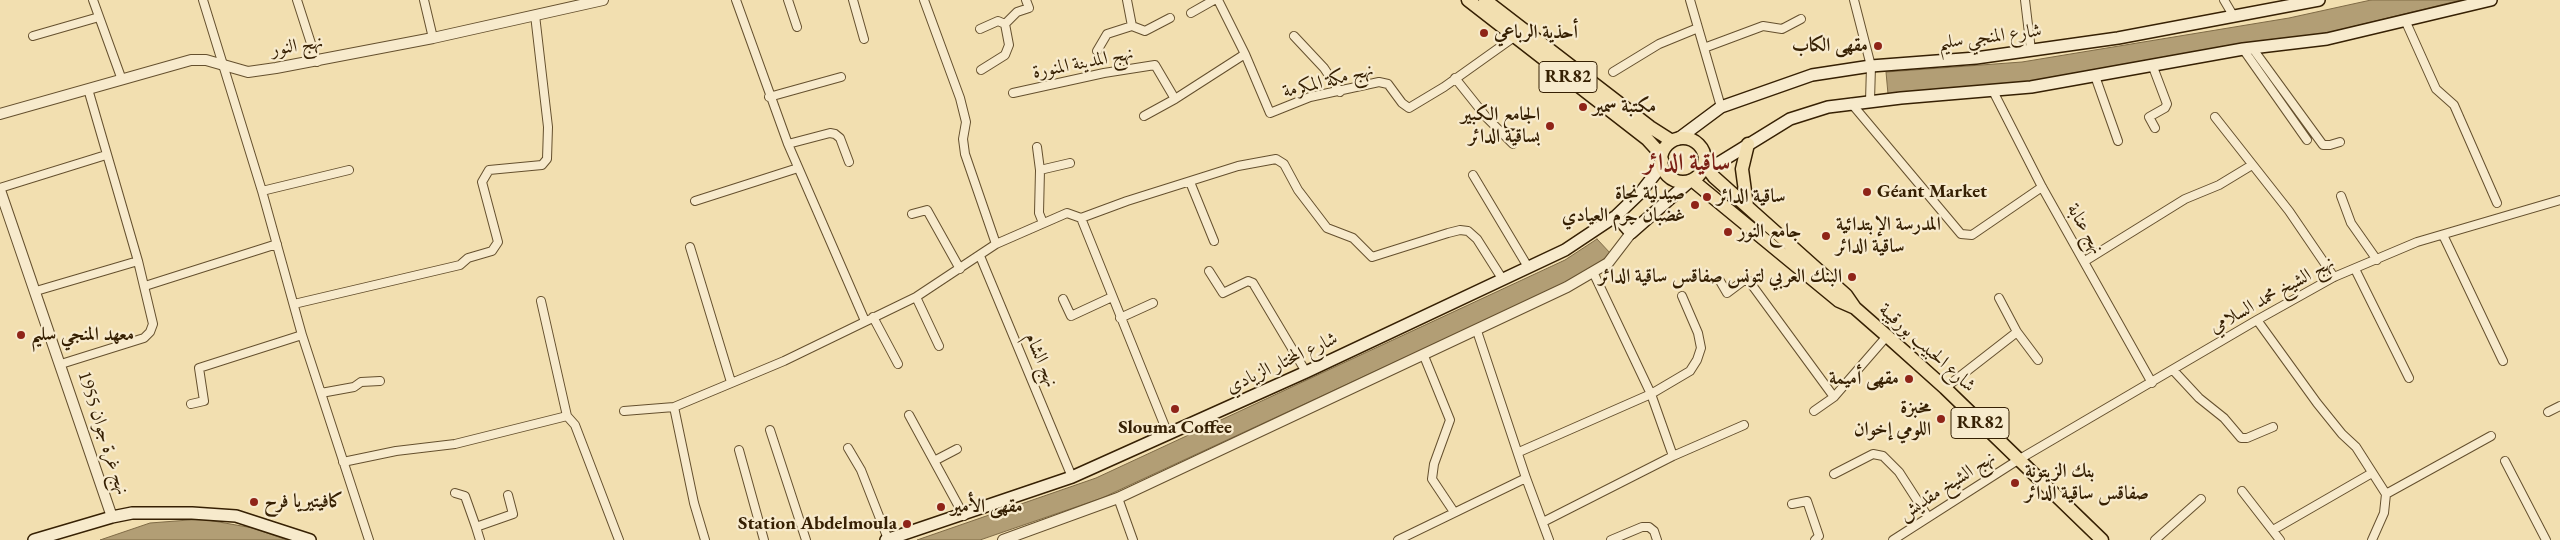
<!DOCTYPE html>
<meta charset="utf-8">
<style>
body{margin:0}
canvas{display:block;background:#f2dfb0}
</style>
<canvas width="2560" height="540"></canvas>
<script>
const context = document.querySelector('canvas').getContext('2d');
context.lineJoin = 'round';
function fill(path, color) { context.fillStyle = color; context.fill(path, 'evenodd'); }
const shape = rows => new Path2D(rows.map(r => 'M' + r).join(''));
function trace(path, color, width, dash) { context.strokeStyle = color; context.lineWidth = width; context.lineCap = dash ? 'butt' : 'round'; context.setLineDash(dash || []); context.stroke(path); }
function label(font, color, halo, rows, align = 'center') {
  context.font = font + ' "EB Garamond",Amiri,serif'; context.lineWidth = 4.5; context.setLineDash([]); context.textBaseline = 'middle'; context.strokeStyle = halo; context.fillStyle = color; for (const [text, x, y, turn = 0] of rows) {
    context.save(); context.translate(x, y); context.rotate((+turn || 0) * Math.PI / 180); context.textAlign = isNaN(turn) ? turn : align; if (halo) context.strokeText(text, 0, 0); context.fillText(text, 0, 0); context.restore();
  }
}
const water = shape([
 [2371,0,2461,0,2331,32,2025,83,1888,94,1886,72,2022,62,2289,18,2371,0],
 [1597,239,1611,254,1576,278,1102,498,980,540,917,540,1096,478,1565,260,1597,239],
 [202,519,253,528,287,540,100,540,150,523,202,519]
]);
fill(water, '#b29e75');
trace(water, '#806c47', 1);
const minor = shape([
 [93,0,122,80],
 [203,0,262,191,302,335,369,540],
 [297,0,317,62],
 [424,0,433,38],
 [736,0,788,144,865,321],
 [788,0,797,27],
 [853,0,864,39],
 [924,0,960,98,966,122,963,139,965,154,996,244],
 [1690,0,1721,107],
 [1854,0,1871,66,1870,101],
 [2025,0,2031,50],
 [2224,0,2234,17],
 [1191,13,1214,0],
 [2405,20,2436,89,2454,105,2497,203],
 [1132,26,1145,31,1170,18],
 [980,29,998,21,1005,24],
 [33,36,99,17],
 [1294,36,1324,68,1340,92],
 [1704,48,1763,26,1782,29,1801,19],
 [2243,49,2307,140],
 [2253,49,2323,145,2330,145,2340,142],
 [1097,51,1107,34,1132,26,1127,0],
 [1245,54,1270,113,1310,97,1379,82,1388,84,1402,103,1409,108,1444,87,1517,35],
 [2153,67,2167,104,2165,108,2149,117,2155,128],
 [981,70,1005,55,1009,45,1005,24,1017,12,1029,8,1026,0],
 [1613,72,1659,44,1698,28],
 [2095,76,2118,141],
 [1455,78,1487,118,1513,144],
 [1993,91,2042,187,2152,383],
 [1013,93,1104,73,1155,65,1175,99,1245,54,1218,0],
 [769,97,841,77],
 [1851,103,1961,234,1972,235,2042,187],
 [1144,116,1175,99],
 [2215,117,2289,211,2334,277],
 [788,144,830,133,835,134,840,138,849,162],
 [1037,147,1040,170,1039,213,1043,223],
 [1040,170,1070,163],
 [1473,175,1528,267],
 [1190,182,1214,241],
 [0,188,106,155],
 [262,191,349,170],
 [2341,196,2351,223,2377,260],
 [695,201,798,168],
 [912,214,927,210,960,269],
 [1081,218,1127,201,1238,166,1276,159,1284,164,1298,190,1327,228,1353,238,1372,257,1448,233,1460,230,1468,231,1477,239,1503,280],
 [2443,235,2503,361],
 [690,247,731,382],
 [980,256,1072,477],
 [2085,261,2185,199,2219,185,2252,165],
 [2355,269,2409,378],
 [1209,271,1223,293,1248,281,1253,283,1306,372],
 [1594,274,1651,394,1673,456],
 [1720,281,1727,293,1743,281,1749,281,1834,397],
 [145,286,277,244],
 [36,291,138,261],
 [916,297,939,346],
 [1999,298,2017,332,2038,360],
 [1063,299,1071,316,1112,297],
 [541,301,567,416],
 [294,304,460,265,468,258,492,251,498,242,482,182,489,170,542,165,547,159,548,127,535,15],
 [873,317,898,364],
 [1120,318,1153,303],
 [2257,320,2317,403,2342,434,2356,447,2386,494,2384,513,2372,540],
 [1477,331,1526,478,1549,540],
 [1424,356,1450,420,1434,464,1432,479,1454,512],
 [61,364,144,338,150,332,153,324,138,261,88,89],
 [2173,370,2199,398,2224,418,2241,438,2247,438,2273,427],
 [1945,388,2017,332],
 [321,393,354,387,361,382,380,381],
 [191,404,204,401,199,368,302,335],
 [674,407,694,503,705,540],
 [624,411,674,407,784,361,916,297,996,244,1067,213,1081,218,1168,434],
 [1814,411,1834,397,1887,336],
 [2548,412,2560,406],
 [909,415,964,516],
 [770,430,806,540],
 [848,448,861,470,888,539],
 [739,450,764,540],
 [1519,452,1651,394,1690,371,1697,360,1701,348,1698,333,1682,296],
 [934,461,957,449],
 [2505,461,2546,540],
 [343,462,396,451,455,444,567,416,575,425,619,540],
 [1834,474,1873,454,1883,456,1899,472,1928,517],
 [2242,491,2280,540],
 [455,493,465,496,476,527],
 [2386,494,2491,436],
 [1118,498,1133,540],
 [1792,504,1807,501,1819,536,1815,540],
 [1543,522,1673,456,1744,425],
 [2273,530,2372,473],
 [480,540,476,527,513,514,508,495],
 [1398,540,1526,478],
 [1611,540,1642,527,1649,527,1654,531,1657,540],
 [1893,540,2018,460,2257,320,2334,277,2417,242,2560,200],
 [2155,540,2201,499]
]);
const tertiary = shape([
 [0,114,191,60,206,60,248,72,276,68,433,38,603,0],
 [0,190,112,517],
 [1003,540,1118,498,1567,287,1608,263,1631,233]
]);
const secondary = shape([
 [1678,139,1721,107,1812,75,1871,66,1976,58,2118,38,2319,0],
 [1705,163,1717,164,1790,119,1828,107,1901,98,2031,87,2243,49,2327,39,2491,0],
 [1616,216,1631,233,1690,181],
 [34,540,112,517,132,513,192,513,236,516,310,540],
 [886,540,1072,477,1306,372,1565,250,1616,216,1641,192,1662,165]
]);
const primary = shape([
 [1468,0,1647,139,1657,150,1662,160],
 [1485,0,1650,127,1672,141],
 '1661 160a22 22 0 1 1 44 0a22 22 0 1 1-44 0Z',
 [1705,165,1714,177,1846,295,1855,308],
 [1692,180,1839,301,1855,308,1887,336,1945,388,2102,540],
 [1747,206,1742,169,1748,144]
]);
trace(minor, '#65502e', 10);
trace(tertiary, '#65502e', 12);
trace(secondary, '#362003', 14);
trace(primary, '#362003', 15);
trace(minor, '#f7eacc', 8);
trace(tertiary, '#f7eacc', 10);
trace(secondary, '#f7eacc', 11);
trace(primary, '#f2dfb0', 12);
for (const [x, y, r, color] of [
 [1484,33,5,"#8f2418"],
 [1878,46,5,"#8f2418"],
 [1583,107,5,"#8f2418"],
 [1550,126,5,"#8f2418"],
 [1867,192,5,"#8f2418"],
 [1707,197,5,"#8f2418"],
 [1695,205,5,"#8f2418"],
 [1728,232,5,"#8f2418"],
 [1826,236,5,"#8f2418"],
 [1852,277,5,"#8f2418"],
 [21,335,5,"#8f2418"],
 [1909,379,5,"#8f2418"],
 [1175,409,5,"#8f2418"],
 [1941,419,5,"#8f2418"],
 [2015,483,5,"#8f2418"],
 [254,502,5,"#8f2418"],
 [941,507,5,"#8f2418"],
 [907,524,5,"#8f2418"]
]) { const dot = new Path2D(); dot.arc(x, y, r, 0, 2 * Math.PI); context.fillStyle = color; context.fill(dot); trace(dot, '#f7eacc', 2); }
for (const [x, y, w] of [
 [1568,77,58],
 [1980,423,58]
]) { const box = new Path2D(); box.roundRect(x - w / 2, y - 15.5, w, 31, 4); context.fillStyle = '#f7eacc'; context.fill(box); trace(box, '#362003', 1); }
label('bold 18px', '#362003', null, [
 ["RR82",1568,77],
 ["RR82",1980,423]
]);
label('bold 19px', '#362003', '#f7eacc', [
 ["أحذية الرباعي",1494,33],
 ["مقهى الكاب",1868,46,"right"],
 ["مكتبة سمير",1593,107],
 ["الجامع الكبير",1540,115,"right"],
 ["بساقية الدائر",1540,137,"right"],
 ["Géant Market",1877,192],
 ["صيدلية نجاة",1685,194,"right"],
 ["غضبان حرم العيادي",1685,216,"right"],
 ["ساقية الدائر",1717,197],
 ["المدرسة الإبتدائية",1836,225],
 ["ساقية الدائر",1836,247],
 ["جامع النور",1738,232],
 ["البنك العربي لتونس صفاقس ساقية الدائر",1842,277,"right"],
 ["معهد المنجي سليم",31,335],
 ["مقهى أميمة",1899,379,"right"],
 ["مخبزة",1931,408,"right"],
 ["اللومي إخوان",1931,430,"right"],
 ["Slouma Coffee",1175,428,"center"],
 ["بنك الزيتونة",2025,472],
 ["صفاقس ساقية الدائر",2025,494],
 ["كافيتيريا فرح",264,502],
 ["مقهى الأمير",951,507],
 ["Station Abdelmoula",897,524,"right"]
], 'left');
label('19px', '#362003', '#f7eacc', [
 ["شارع المنجي سليم",1990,37,-7],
 ["نهج النور",297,46,-9],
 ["نهج المدينة المنورة",1083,63,-11],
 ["نهج مكة المكرمة",1328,81,-14],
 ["نهج عنابة",2085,229,60],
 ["نهج الشيخ محمد السلامي",2272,295,-29],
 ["شارع الحبيب بورقيبة",1927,348,42],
 ["نهج الشام",1041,360,67],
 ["شارع المختار الزيادي",1282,363,-25],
 ["نهج غرة جوان 1955",103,433,72],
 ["نهج الشيخ مقديش",1947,486,-33]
]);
label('bold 24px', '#7a1f14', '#f7eacc', [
 ["ساقية الدائر",1687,163]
]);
</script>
